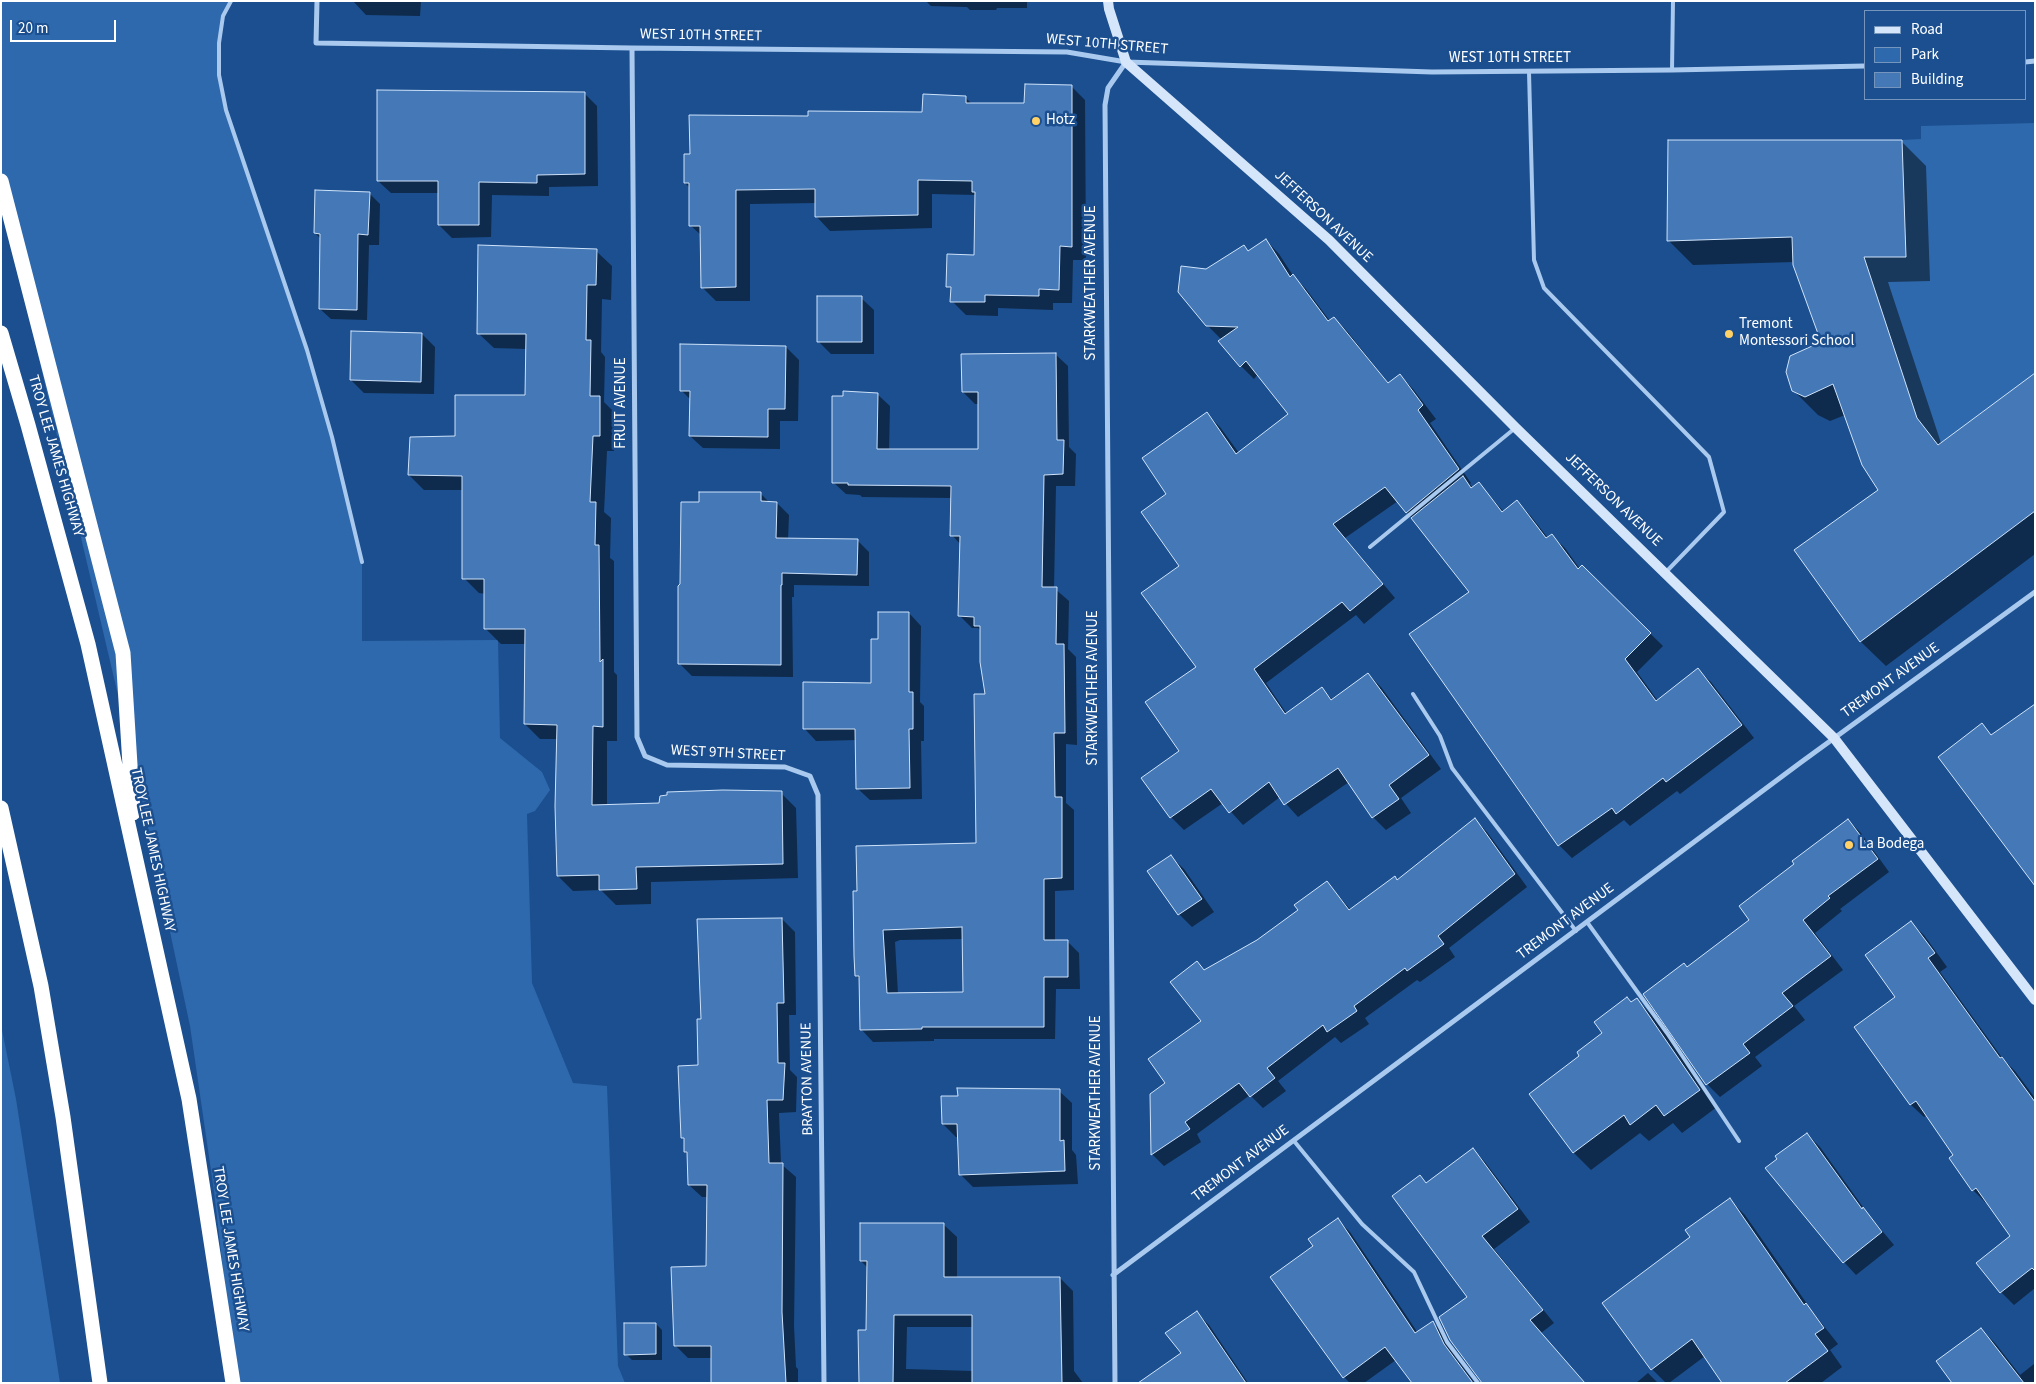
<!DOCTYPE html>
<style>
body{margin:0}
#map{position:relative;width:2036px;height:1384px;overflow:hidden;background:#1b4f8f;font-family:"Source Sans 3",sans-serif}
canvas{display:block}
.frame{position:absolute;inset:0;border:2px solid #fff;pointer-events:none}
.legend{position:absolute;left:1864px;top:10px;width:162px;height:90px;box-sizing:border-box;background:#1b4f8f;border:1px solid #7695bc;margin:0;padding:6px 9px;list-style:none;font-size:15px;color:#fff}
.legend li{display:flex;align-items:center;gap:10px;height:25px}
.legend b{width:25px;border:1px solid #7695bc}
.scale{position:absolute;left:10px;top:20px;width:106px;height:22px;box-sizing:border-box;border:2px solid #fff;border-top:0;padding-left:6px;font-size:15px;line-height:18px;white-space:nowrap;color:#fff;-webkit-text-stroke:4px #1b4f8f;paint-order:stroke}
</style>
<div id="map">
<canvas width="2036" height="1384"></canvas>
<div class="frame"></div>
<ul class="legend">
<li><b style="height:6px;background:#d6e6fa"></b>Road</li>
<li><b style="height:14px;background:#2e69ad"></b>Park</li>
<li><b style="height:14px;background:#4478b7"></b>Building</li>
</ul>
<div class="scale">20 m</div>
</div>
<script>
const context = document.querySelector('canvas').getContext('2d');
context.lineJoin = 'round';
function fill(path, color) { context.fillStyle = color; context.fill(path, 'evenodd'); }
const shape = rows => new Path2D(rows.map(r => 'M' + r).join(''));
function trace(path, color, width, dash) { context.strokeStyle = color; context.lineWidth = width; context.lineCap = dash ? 'butt' : 'round'; context.setLineDash(dash || []); context.stroke(path); }
function label(font, color, halo, rows, align = 'center') {
  context.font = font + ' "Source Sans 3",sans-serif'; context.lineWidth = 5; context.setLineDash([]); context.textBaseline = 'middle'; context.strokeStyle = halo; context.fillStyle = color; for (const [text, x, y, turn = 0] of rows) {
    context.save(); context.translate(x, y); context.rotate((+turn || 0) * Math.PI / 180); context.textAlign = isNaN(turn) ? turn : align; if (halo) context.strokeText(text, 0, 0); context.fillText(text, 0, 0); context.restore();
  }
}
fill(shape([
 [1,1,231,1,223,16,219,43,219,75,226,110,307,350,332,437,362,562,362,641,498,640,500,738,542,772,550,790,535,811,527,814,532,983,573,1083,607,1086,618,1366,625,1383,236,1383,214,1191,190,1026,137,776,1,197],
 [2035,123,2035,373,1938,445,1917,418,1864,257,1906,256,1902,140,1921,139,1921,126],
 [1,1025,16,1099,60,1383,1,1383]
]), '#2e69ad');
fill(shape([
 [353,1,421,1,420,16,366,15],
 [926,1,1027,1,1027,8,997,8,996,10,970,10,967,7,931,6],
 [1071,86,1085,100,1086,260,1073,260,1072,303,1053,303,1053,310,998,308,998,316,966,315,952,301,952,290,948,286,975,256,977,195,932,194,932,228,830,231,816,216,816,203,750,204,750,301,716,301,702,287,702,236,690,225,690,188,685,183,691,155,809,117,923,113,965,97,973,105,1026,105],
 [584,93,597,106,598,186,549,187,549,196,492,195,491,237,452,238,439,225,439,193,391,193,378,181],
 [1901,141,1926,166,1930,281,1888,282,1941,443,2035,374,2035,554,1886,666,1861,642,1795,550,1880,490,1845,415,1830,421,1818,415,1793,390,1822,343,1794,262,1693,265,1668,240],
 [369,193,380,204,379,245,369,245,367,320,331,319,320,309,321,239,315,233],
 [1266,240,1279,254,1294,277,1306,289,1330,321,1334,318,1347,331,1389,384,1400,375,1413,389,1436,419,1430,423,1471,483,1470,484,1473,488,1479,484,1504,512,1517,502,1530,515,1548,538,1552,536,1565,548,1580,569,1582,567,1663,646,1637,672,1658,701,1698,670,1711,682,1754,738,1680,794,1677,791,1630,826,1624,820,1572,858,1559,845,1411,634,1471,592,1398,501,1345,538,1395,598,1364,624,1356,615,1266,683,1287,714,1322,689,1333,700,1368,674,1381,687,1441,769,1401,798,1411,813,1386,830,1373,817,1349,782,1298,817,1280,797,1243,825,1223,803,1184,830,1171,817,1143,779,1180,752,1198,667,1168,494,1207,414,1220,427,1239,453,1289,414,1258,374,1254,379,1241,366,1222,340,1207,325,1206,271,1244,247,1249,252],
 [596,251,612,266,611,300,602,299,601,352,605,357,604,402,615,413,614,451,607,451,604,512,611,518,610,558,614,561,614,672,617,675,617,741,607,741,607,806,660,805,781,793,796,808,798,878,651,882,651,904,616,905,601,890,573,891,558,876,558,739,540,739,525,724,526,644,501,644,486,629,486,594,479,593,464,578,464,490,424,490,409,475,456,437,526,397,527,349,494,348,478,333],
 [861,298,874,310,874,354,831,354,818,341],
 [422,334,435,347,434,394,364,393,351,380],
 [786,347,799,360,798,421,780,421,780,449,703,448,690,436,691,400,681,390],
 [1055,354,1068,366,1069,447,1076,454,1075,486,1056,486,1054,588,1069,601,1068,649,1076,657,1077,745,1066,744,1066,803,1074,810,1074,890,1055,891,1055,941,1067,941,1079,953,1080,989,1056,989,1055,1039,934,1039,934,1041,873,1042,861,1029,860,979,856,976,854,892,977,845,986,695,981,631,978,628,972,628,960,616,961,545,952,535,952,498,862,497,860,495,846,494,833,482,877,394,890,406,889,451,980,451,979,404,975,404,963,392],
 [964,939,964,993,898,994,895,942,900,940],
 [760,493,770,503,777,503,789,515,788,540,857,540,869,552,869,586,794,585,794,597,792,597,793,677,692,676,680,664,700,503],
 [909,613,921,626,920,702,924,706,924,741,921,741,922,799,870,800,857,788,857,740,816,741,804,728,872,684,879,640],
 [1475,820,1487,832,1527,887,1449,948,1455,957,1420,982,1417,980,1365,1018,1369,1024,1341,1043,1335,1037,1278,1081,1286,1091,1263,1108,1250,1095,1197,1134,1201,1142,1164,1166,1152,1154,1152,1094,1167,1083,1203,1021,1197,963,1205,971,1258,941,1300,911,1327,883,1351,910,1398,881],
 [1848,820,1861,833,1889,872,1840,909,1842,911,1815,933,1843,970,1794,1006,1805,1020,1755,1057,1762,1066,1720,1097,1707,1084,1645,994,1688,968,1751,921,1796,864],
 [1171,857,1184,869,1214,912,1192,927,1179,914,1149,871],
 [782,919,795,932,796,1015,789,1015,790,1070,797,1077,796,1112,779,1113,781,1164,796,1177,794,1326,796,1367,798,1369,798,1383,712,1383,712,1358,688,1358,675,1345,707,1268,708,1197,702,1197,689,1185,689,1155,685,1152,686,1141,682,1138,699,1066,702,1020],
 [1911,923,1924,935,1947,967,1940,972,2003,1059,2015,1071,2035,1098,2035,1288,2014,1305,2001,1292,2012,1237,1987,1202,1986,1203,1973,1190,1950,1158,1955,1155,1927,1115,1924,1117,1911,1105,1856,1027,1897,998],
 [1637,1000,1654,1017,1717,1107,1682,1133,1673,1123,1649,1141,1640,1133,1591,1170,1574,1153,1530,1094,1581,1056],
 [1059,1091,1072,1103,1072,1150,1076,1155,1078,1184,973,1187,960,1174,959,1137,956,1137,943,1124],
 [1807,1134,1820,1147,1868,1214,1894,1245,1856,1275,1844,1262],
 [1473,1150,1485,1162,1530,1222,1494,1249,1554,1323,1541,1333,1469,1297,1427,1184],
 [1729,1199,1745,1215,1812,1311,1838,1344,1830,1350,1842,1367,1821,1383,1723,1383,1705,1356,1669,1383,1666,1383,1652,1369,1692,1238],
 [1338,1220,1350,1232,1418,1333,1433,1323,1445,1335,1456,1358,1475,1383,1414,1383,1396,1360,1364,1383,1350,1383,1344,1377],
 [944,1225,957,1237,957,1278,1060,1278,1073,1291,1074,1371,1083,1383,860,1383,867,1332,868,1268,861,1261],
 [907,1327,973,1327,973,1371,906,1369],
 [1196,1312,1209,1325,1248,1383,1212,1383],
 [656,1324,662,1330,662,1360,632,1360,626,1354],
 [1981,1329,1995,1343,2020,1375,2034,1364,2035,1365,2035,1383,1953,1383],
 [1648,1373,1658,1383,1636,1383]
]), '#0007');
const building = shape([
 [1025,84,1072,85,1072,247,1060,246,1059,290,1039,289,1039,296,985,295,985,302,950,302,951,287,946,287,947,254,974,255,975,192,972,192,972,181,918,180,918,215,815,217,815,189,736,190,736,287,701,288,700,226,689,226,689,183,684,183,684,154,690,154,689,115,808,116,808,111,922,112,923,94,966,96,966,103,1024,103,1025,84],
 [377,90,585,92,585,174,537,175,537,183,479,182,479,225,438,225,438,181,377,181,377,90],
 [1668,140,1902,140,1906,257,1864,257,1917,418,1938,445,2035,373,2035,511,1860,642,1794,550,1878,490,1862,465,1833,384,1805,397,1792,391,1786,372,1790,356,1821,342,1793,265,1792,237,1667,241,1668,140],
 [315,190,370,192,368,235,358,234,357,310,319,309,320,234,314,233,315,190],
 [1266,239,1290,277,1293,274,1328,321,1334,317,1388,383,1400,374,1423,405,1418,410,1459,469,1406,513,1385,487,1333,524,1383,584,1350,611,1342,602,1254,669,1285,714,1322,687,1331,700,1368,673,1429,755,1389,785,1399,799,1372,818,1338,768,1284,805,1269,782,1229,813,1211,789,1170,818,1141,778,1179,751,1145,702,1196,667,1141,593,1179,566,1141,512,1166,494,1142,458,1207,412,1236,454,1288,414,1246,361,1240,367,1218,341,1238,327,1206,326,1178,292,1181,266,1206,269,1244,245,1248,251,1266,239],
 [478,245,597,249,596,285,587,285,586,340,591,340,590,396,600,396,600,436,593,436,590,502,596,502,595,545,599,545,600,662,603,659,603,727,593,726,592,805,659,803,660,796,667,795,667,792,723,790,782,791,783,864,636,867,637,889,599,890,599,875,557,876,555,806,557,725,524,724,525,629,484,629,484,579,462,579,462,476,408,475,410,437,455,436,455,395,525,395,526,334,477,334,478,245],
 [817,296,862,296,862,342,817,342,817,296],
 [351,331,422,333,421,382,350,380,351,331],
 [680,344,786,346,785,409,768,409,768,437,689,436,690,391,680,391,680,344],
 [1056,353,1057,440,1064,440,1063,474,1044,475,1042,587,1057,587,1056,644,1064,644,1065,733,1054,733,1055,797,1062,797,1062,878,1044,879,1044,940,1068,940,1068,977,1044,977,1044,1027,922,1027,922,1029,860,1030,859,976,855,976,854,956,853,891,857,891,856,846,976,843,974,694,985,694,980,662,980,626,974,626,974,617,958,616,960,536,950,536,951,486,848,485,848,483,832,483,832,396,843,396,843,391,878,393,877,449,978,449,978,392,962,392,961,354,1056,353],
 [962,927,963,992,887,993,883,930,962,927],
 [1463,476,1471,488,1479,482,1502,512,1517,500,1546,538,1552,534,1578,569,1582,565,1651,633,1625,659,1656,701,1698,668,1742,725,1666,782,1663,778,1616,814,1612,808,1558,846,1409,634,1469,592,1411,518,1463,476],
 [699,492,761,492,761,501,777,502,776,538,858,539,857,575,782,573,782,585,781,585,781,665,678,664,678,586,680,584,681,502,699,502,699,492],
 [878,612,909,612,909,692,913,692,913,729,909,729,910,788,856,789,855,729,803,729,803,682,871,683,871,639,878,639,878,612],
 [2035,704,2035,886,1938,757,1982,723,1991,735,2035,704],
 [1475,818,1515,874,1438,936,1444,944,1407,971,1405,968,1354,1006,1357,1011,1327,1032,1323,1025,1267,1068,1275,1078,1250,1097,1239,1083,1185,1122,1190,1129,1151,1155,1150,1094,1165,1083,1148,1059,1201,1021,1170,982,1197,961,1204,970,1257,940,1298,910,1294,905,1327,881,1349,910,1395,876,1397,880,1475,818],
 [1848,819,1878,859,1828,896,1830,898,1803,920,1831,956,1782,993,1793,1006,1743,1044,1750,1053,1706,1085,1643,994,1684,963,1687,967,1749,920,1739,906,1794,864,1792,861,1848,819],
 [1171,855,1202,899,1178,915,1147,871,1171,855],
 [782,918,784,1003,777,1003,778,1063,785,1063,783,1100,767,1100,769,1163,783,1163,782,1312,786,1383,711,1383,711,1346,674,1346,671,1267,706,1266,707,1185,688,1185,687,1152,684,1152,684,1138,681,1138,678,1066,698,1065,697,1019,701,1019,697,919,782,918],
 [1911,921,1935,953,1928,958,2000,1058,2002,1057,2035,1102,2035,1271,2032,1268,2000,1293,1976,1263,2010,1236,1976,1188,1972,1191,1949,1158,1953,1155,1916,1101,1910,1105,1854,1027,1895,997,1865,955,1911,921],
 [1627,997,1631,1002,1637,998,1700,1090,1664,1116,1656,1105,1630,1125,1624,1115,1573,1153,1529,1094,1579,1056,1577,1052,1602,1033,1594,1022,1627,997],
 [957,1088,1060,1089,1060,1141,1064,1140,1065,1171,959,1175,957,1124,942,1124,941,1096,958,1096,957,1088],
 [1807,1133,1862,1209,1863,1207,1882,1232,1843,1263,1765,1168,1777,1159,1775,1156,1807,1133],
 [1473,1148,1518,1209,1482,1236,1543,1310,1530,1320,1585,1383,1482,1383,1450,1340,1439,1317,1467,1297,1392,1196,1420,1175,1426,1183,1473,1148],
 [1730,1198,1804,1305,1806,1303,1824,1328,1815,1334,1828,1351,1785,1383,1722,1383,1692,1339,1651,1370,1602,1303,1690,1237,1685,1230,1730,1198],
 [1338,1218,1415,1333,1433,1321,1444,1344,1473,1383,1412,1383,1385,1347,1343,1378,1270,1277,1313,1246,1308,1239,1338,1218],
 [860,1223,944,1223,944,1277,1060,1277,1062,1383,972,1383,972,1315,894,1315,893,1383,859,1383,858,1330,866,1330,867,1261,860,1261,860,1223],
 [1197,1311,1246,1383,1138,1383,1181,1353,1165,1333,1197,1311],
 [624,1323,656,1323,656,1354,624,1355,624,1323],
 [1981,1328,2024,1383,1952,1383,1936,1361,1981,1328]
]);
fill(building, '#4478b7');
trace(building, '#cfe3fa', 1);
trace(shape([
 [231,1,223,16,219,43,219,75,226,110,307,350,332,437,362,562],
 [1672,70,1673,1],
 [1529,72,1534,260,1544,288,1709,457,1724,512,1666,572],
 [1370,547,1514,429],
 [1413,694,1440,736,1452,768,1576,931],
 [1587,922,1667,1033,1739,1141],
 [1294,1141,1362,1224,1414,1272,1447,1342,1478,1383]
]), '#a9c9ee', 4);
trace(shape([
 [317,1,316,43,632,48,1067,52,1126,62,1432,72,1672,70,1865,66],
 [632,48,637,737,645,756,667,765,785,767,810,776,818,795,824,1383],
 [2025,62,2035,61],
 [1113,1275,1800,763,2035,592],
 [1115,1383,1105,105,1108,88,1126,62]
]), '#a9c9ee', 5);
trace(shape([
 [1108,1,1109,9,1126,62,1329,240,1515,427,1834,738,2035,1000]
]), '#d6e6fa', 10);
trace(shape([
 [1,181,123,653,133,813],
 [1,333,28,425,88,644,189,1099,233,1383],
 [1,808,41,986,63,1117,100,1383]
]), '#fff', 15);
for (const [x, y, r, color] of [
 [1036,121,5,"#ffd166"],
 [1729,334,5,"#ffd166"],
 [1849,845,5,"#ffd166"]
]) { const dot = new Path2D(); dot.arc(x, y, r, 0, 2 * Math.PI); context.fillStyle = color; context.fill(dot); trace(dot, '#1b4f8f', 2); }
label('15px', '#fff', '#1b4f8f', [
 ["WEST 10TH STREET",701,36,1],
 ["WEST 10TH STREET",1107,45,5],
 ["WEST 10TH STREET",1510,59],
 ["JEFFERSON AVENUE",1323,217,43],
 ["STARKWEATHER AVENUE",1092,283,-90],
 ["FRUIT AVENUE",622,403,-90],
 ["TROY LEE JAMES HIGHWAY",55,456,74],
 ["JEFFERSON AVENUE",1613,500,44],
 ["TREMONT AVENUE",1891,681,-36],
 ["STARKWEATHER AVENUE",1094,688,-90],
 ["WEST 9TH STREET",728,754,3],
 ["TROY LEE JAMES HIGHWAY",152,850,78],
 ["TREMONT AVENUE",1566,922,-37],
 ["BRAYTON AVENUE",808,1079,-91],
 ["STARKWEATHER AVENUE",1097,1093,-90],
 ["TREMONT AVENUE",1241,1164,-37],
 ["TROY LEE JAMES HIGHWAY",230,1249,81]
]);
label('15px', '#fff', '#1b4f8f', [
 ["Hotz",1046,121],
 ["Tremont",1739,325],
 ["Montessori School",1739,342],
 ["La Bodega",1859,845]
], 'left');
</script>
